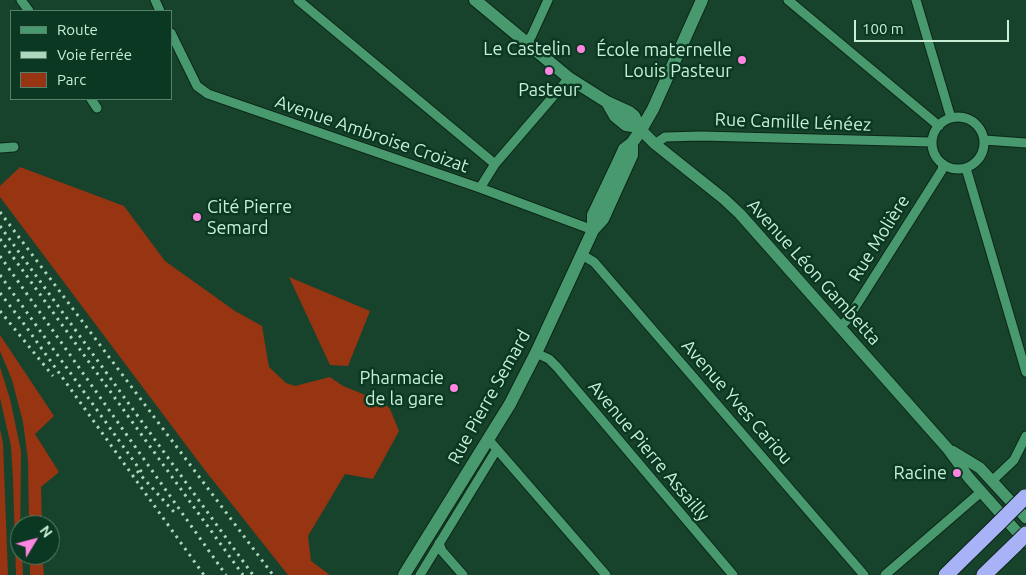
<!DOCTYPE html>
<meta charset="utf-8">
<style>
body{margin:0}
#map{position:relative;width:1026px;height:575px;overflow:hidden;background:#17422b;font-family:Ubuntu,sans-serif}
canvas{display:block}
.legend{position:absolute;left:10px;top:10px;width:162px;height:90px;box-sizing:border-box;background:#0a3822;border:1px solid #56816a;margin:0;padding:6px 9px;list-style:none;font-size:15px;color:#c8efd6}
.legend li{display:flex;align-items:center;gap:10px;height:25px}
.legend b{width:25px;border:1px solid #56816a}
.north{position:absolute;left:10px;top:515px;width:50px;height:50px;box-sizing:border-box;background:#0a3822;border:1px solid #56816a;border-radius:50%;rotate:53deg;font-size:14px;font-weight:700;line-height:20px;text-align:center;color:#c8efd6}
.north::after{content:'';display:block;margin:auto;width:18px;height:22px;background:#fe85e0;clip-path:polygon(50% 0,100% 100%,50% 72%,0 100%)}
.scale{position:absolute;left:854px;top:20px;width:155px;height:22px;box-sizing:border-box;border:2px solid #c8efd6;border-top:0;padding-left:6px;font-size:15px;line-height:18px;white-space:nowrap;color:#c8efd6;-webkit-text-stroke:4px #0a3822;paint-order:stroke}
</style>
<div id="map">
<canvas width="1026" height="575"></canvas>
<ul class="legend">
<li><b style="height:6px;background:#48996d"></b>Route</li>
<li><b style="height:6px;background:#afd7be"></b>Voie ferrée</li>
<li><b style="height:14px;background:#973412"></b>Parc</li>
</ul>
<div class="north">N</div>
<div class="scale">100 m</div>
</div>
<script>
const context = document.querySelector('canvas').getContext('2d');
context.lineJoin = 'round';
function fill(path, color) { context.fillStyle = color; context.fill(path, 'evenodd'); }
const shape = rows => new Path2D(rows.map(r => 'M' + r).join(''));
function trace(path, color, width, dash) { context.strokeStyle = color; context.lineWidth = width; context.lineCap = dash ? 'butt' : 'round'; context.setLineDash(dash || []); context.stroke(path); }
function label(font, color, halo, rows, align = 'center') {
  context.font = font + ' Ubuntu,sans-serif'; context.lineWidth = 5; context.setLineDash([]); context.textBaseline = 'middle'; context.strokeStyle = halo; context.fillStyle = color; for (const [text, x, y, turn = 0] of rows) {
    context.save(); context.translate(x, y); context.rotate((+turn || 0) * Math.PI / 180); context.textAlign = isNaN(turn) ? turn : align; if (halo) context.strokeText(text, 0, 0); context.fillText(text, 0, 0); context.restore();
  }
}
fill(shape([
 [20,167,124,206,165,261,235,311,262,326,269,367,286,383,295,386,330,377,343,386,383,402,390,409,399,431,373,479,345,474,308,536,311,561,330,575,288,575,204,469,0,197,0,186],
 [289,277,370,311,348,366,330,365],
 [0,335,54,416,35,434,59,472,41,487,42,525,29,525,28,460,23,422,12,380,0,351],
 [0,367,10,399,21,451,20,555,22,555,23,575,16,575,13,479,11,446,0,398],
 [0,429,3,443,8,575,0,575],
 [30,555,42,555,44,575,30,575]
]), '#973412');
const minor = shape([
 [21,0,29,11],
 [155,0,160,11],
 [298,0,495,164],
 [788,0,939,126],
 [916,0,951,118],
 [171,33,197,86,208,94,480,188,593,230],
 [527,43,532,35,548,0],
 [91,99,97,108],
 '932 143a26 26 0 1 1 52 0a26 26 0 1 1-52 0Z',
 [984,140,1026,143],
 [655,144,665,137,701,136,932,142],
 [0,148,14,147],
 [966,168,1026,372],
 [480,188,495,164,569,78],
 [582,255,594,262,864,575],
 [840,327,847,320,942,170,943,164],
 [536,353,549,359,557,367,733,575],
 [488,439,606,575],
 [992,481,1014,460,1026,436],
 [439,543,442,551,463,575],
 [420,575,497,449],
 [885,575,981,492]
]);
const tertiary = shape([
 [641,130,655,144,724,199,740,214,948,449,969,478,1026,542],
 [952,451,980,468,1026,518]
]);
const secondary = shape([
 [475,0,569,78,607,102,629,112,634,116,641,130],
 [607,102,615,116,626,125,639,127],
 [593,230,593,215,621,156,624,149,632,143,641,130,653,109,702,0],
 [404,575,510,404,536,353,593,230,603,219,632,155,632,143]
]);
const motorway = shape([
 [946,575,998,524],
 [984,575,1016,544]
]);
trace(minor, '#0c2618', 11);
trace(tertiary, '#0c2618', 13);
trace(secondary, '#0c2618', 14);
trace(motorway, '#0c2618', 17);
trace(minor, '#48996d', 9);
trace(tertiary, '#48996d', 11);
trace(secondary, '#48996d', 12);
trace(motorway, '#a8b2f7', 15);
trace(shape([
 [0,212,273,575],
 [0,226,253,575],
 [0,239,243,575],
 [0,256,226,575],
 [0,275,143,474],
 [0,293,24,324,204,575],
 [0,311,53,376],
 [137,471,174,512]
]), '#afd7be', 3, [2.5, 5]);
const motorwayBridge = shape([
 [998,524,1025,497],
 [1016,544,1026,534]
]);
trace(motorwayBridge, '#0c2618', 17, []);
trace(motorwayBridge, '#a8b2f7', 15);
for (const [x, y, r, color] of [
 [581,49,5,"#fe85e0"],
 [742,60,5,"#fe85e0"],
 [549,71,5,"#fe85e0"],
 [197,217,5,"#fe85e0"],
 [454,388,5,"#fe85e0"],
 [957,473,5,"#fe85e0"]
]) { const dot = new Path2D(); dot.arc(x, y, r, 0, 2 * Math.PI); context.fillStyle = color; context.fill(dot); trace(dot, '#0a3822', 2); }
label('18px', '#c8efd6', '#0a3822', [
 ["Le Castelin",571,49],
 ["École maternelle",732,50],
 ["Louis Pasteur",732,71],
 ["Pasteur",549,90,"center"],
 ["Cité Pierre",207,207,"left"],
 ["Semard",207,228,"left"],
 ["Pharmacie",444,378],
 ["de la gare",444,399],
 ["Racine",947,473]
], 'right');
label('18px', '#c8efd6', '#0a3822', [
 ["Rue Camille Lénéez",793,122,2],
 ["Avenue Ambroise Croizat",372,134,19],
 ["Rue Molière",879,238,-58],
 ["Avenue Léon Gambetta",814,272,48],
 ["Rue Pierre Semard",489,397,-61],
 ["Avenue Yves Cariou",737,402,49],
 ["Avenue Pierre Assailly",649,451,50]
]);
</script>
